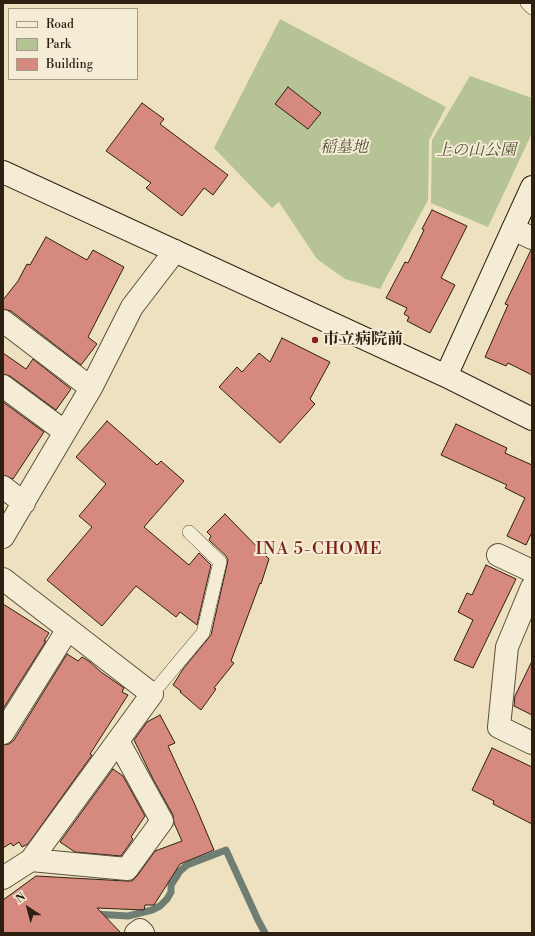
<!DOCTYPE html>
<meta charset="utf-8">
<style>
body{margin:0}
#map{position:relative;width:535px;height:936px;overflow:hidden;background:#eee1bf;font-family:"Libre Bodoni",serif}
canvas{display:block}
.frame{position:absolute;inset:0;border:4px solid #2d2012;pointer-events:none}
.legend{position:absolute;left:8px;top:8px;width:130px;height:72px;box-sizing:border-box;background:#f4ecd5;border:1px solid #a49a87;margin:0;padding:5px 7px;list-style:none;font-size:12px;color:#2d2012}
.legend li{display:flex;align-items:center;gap:8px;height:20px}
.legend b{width:20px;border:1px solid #a49a87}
.north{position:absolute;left:8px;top:888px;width:40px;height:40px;-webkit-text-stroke:3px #f4ecd5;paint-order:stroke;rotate:324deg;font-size:11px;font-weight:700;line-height:16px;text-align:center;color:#2d2012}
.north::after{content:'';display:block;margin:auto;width:14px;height:18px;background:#2d2012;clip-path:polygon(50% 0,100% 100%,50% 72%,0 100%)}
</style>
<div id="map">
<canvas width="535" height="936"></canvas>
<div class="frame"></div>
<ul class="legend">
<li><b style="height:5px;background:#f4ecd5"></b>Road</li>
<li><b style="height:11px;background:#b5c395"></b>Park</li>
<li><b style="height:11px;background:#d68a7f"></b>Building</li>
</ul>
<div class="north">N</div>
</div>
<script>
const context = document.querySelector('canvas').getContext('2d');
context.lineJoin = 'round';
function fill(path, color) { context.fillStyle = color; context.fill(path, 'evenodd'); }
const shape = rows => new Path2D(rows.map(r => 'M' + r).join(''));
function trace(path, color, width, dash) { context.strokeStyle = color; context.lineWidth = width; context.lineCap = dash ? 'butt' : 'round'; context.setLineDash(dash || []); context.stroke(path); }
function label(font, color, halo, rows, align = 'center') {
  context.font = font + ' "Libre Bodoni","Noto Serif JP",serif'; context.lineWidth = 4; context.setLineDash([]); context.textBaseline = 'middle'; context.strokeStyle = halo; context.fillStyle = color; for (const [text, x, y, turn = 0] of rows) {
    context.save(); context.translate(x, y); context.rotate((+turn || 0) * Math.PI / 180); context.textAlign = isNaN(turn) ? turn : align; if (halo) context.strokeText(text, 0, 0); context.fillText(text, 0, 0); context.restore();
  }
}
fill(shape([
 [280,19,446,107,429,140,428,200,380,289,345,279,317,259,279,202,272,208,214,148],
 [470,76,532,98,532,133,488,227,431,203,432,140]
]), '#b5c395');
trace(shape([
 [94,914,128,916,152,910,160,906,167,899,171,892,171,885,180,871,187,865,226,850,258,920,265,933]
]), '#6e7e73', 7);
const building = shape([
 [288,87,321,113,308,129,275,104,288,87],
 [142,103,164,119,160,124,228,175,213,195,204,188,182,216,146,188,151,183,106,151,142,103],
 [432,210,467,226,441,278,455,285,430,333,407,321,409,317,404,314,407,308,386,298,405,262,408,263,424,230,422,229,432,210],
 [46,237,87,260,93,250,124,267,88,337,97,344,81,365,11,311,3,309,3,300,18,281,27,264,30,265,46,237],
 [531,250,532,250,532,375,508,363,506,366,485,357,508,305,505,304,531,250],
 [282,338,330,362,310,399,315,404,280,443,219,387,237,367,242,372,259,353,270,362,282,338],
 [3,353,26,369,33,359,71,389,56,410,10,376,3,374,3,353],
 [3,402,44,432,13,479,3,475,3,402],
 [107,421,157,465,161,461,184,481,144,527,189,565,199,553,211,565,197,625,180,612,176,617,136,586,102,626,47,580,92,527,79,516,106,484,76,457,107,421],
 [456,424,507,448,505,453,532,465,532,532,526,545,507,536,525,498,505,488,507,485,441,455,456,424],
 [225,514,269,559,261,584,260,583,231,661,234,663,214,688,216,689,201,710,180,692,181,691,173,685,183,669,211,635,228,560,226,556,209,540,211,536,207,532,225,514],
 [486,565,516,579,473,668,454,660,473,620,458,612,467,593,472,595,486,565],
 [3,604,49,633,44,641,46,641,3,709,3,604],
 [67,654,78,661,82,657,90,662,101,672,124,688,122,692,128,695,90,754,92,755,28,844,22,847,19,842,13,846,11,843,3,848,3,745,9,744,14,740,67,654],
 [532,661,532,715,514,706,515,696,532,661],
 [160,715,175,743,168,746,195,805,214,850,180,864,154,905,145,905,144,910,97,908,121,933,3,933,3,900,36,876,126,881,132,881,137,876,155,851,182,841,174,823,173,815,153,779,134,740,147,722,160,715],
 [492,748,532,767,532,824,493,804,494,801,472,790,492,748],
 [113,769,123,776,145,816,131,837,133,839,121,856,75,852,60,842,113,769]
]);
fill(building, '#d68a7f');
trace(building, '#2d2012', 1);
const lane = shape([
 [527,3,532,8],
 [152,694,203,633,220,562,189,532]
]);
const street = shape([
 [513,229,532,238],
 [3,321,91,388],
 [3,386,65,432],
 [3,487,24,503],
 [3,537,91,388,132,307,175,251],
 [498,555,532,571],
 [3,579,152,694,31,860,3,878],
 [532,587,507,647,499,727,532,743],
 [3,733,68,629],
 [31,860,127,869,162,821,118,741],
 [136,933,140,930,143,933]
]);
const secondary = shape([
 [3,172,446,376,532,419],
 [446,376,532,187]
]);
trace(lane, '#5d503d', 14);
trace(street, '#5d503d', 24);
trace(secondary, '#2d2012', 24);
trace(lane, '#f4ecd5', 13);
trace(street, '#f4ecd5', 22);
trace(secondary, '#f4ecd5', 22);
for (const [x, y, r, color] of [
 [315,340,4,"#8f2418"]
]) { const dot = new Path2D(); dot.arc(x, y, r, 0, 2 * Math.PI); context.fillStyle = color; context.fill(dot); trace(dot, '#f4ecd5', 1.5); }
label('italic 16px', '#565139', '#f4ecd5', [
 ["稲墓地",344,148],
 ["上の山公園",476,151]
]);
label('bold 16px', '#2d2012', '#f4ecd5', [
 ["市立病院前",323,340]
], 'left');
context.letterSpacing = '1px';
label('17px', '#7a1f14', '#f4ecd5', [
 ["INA 5-CHOME",319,550]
]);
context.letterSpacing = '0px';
</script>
